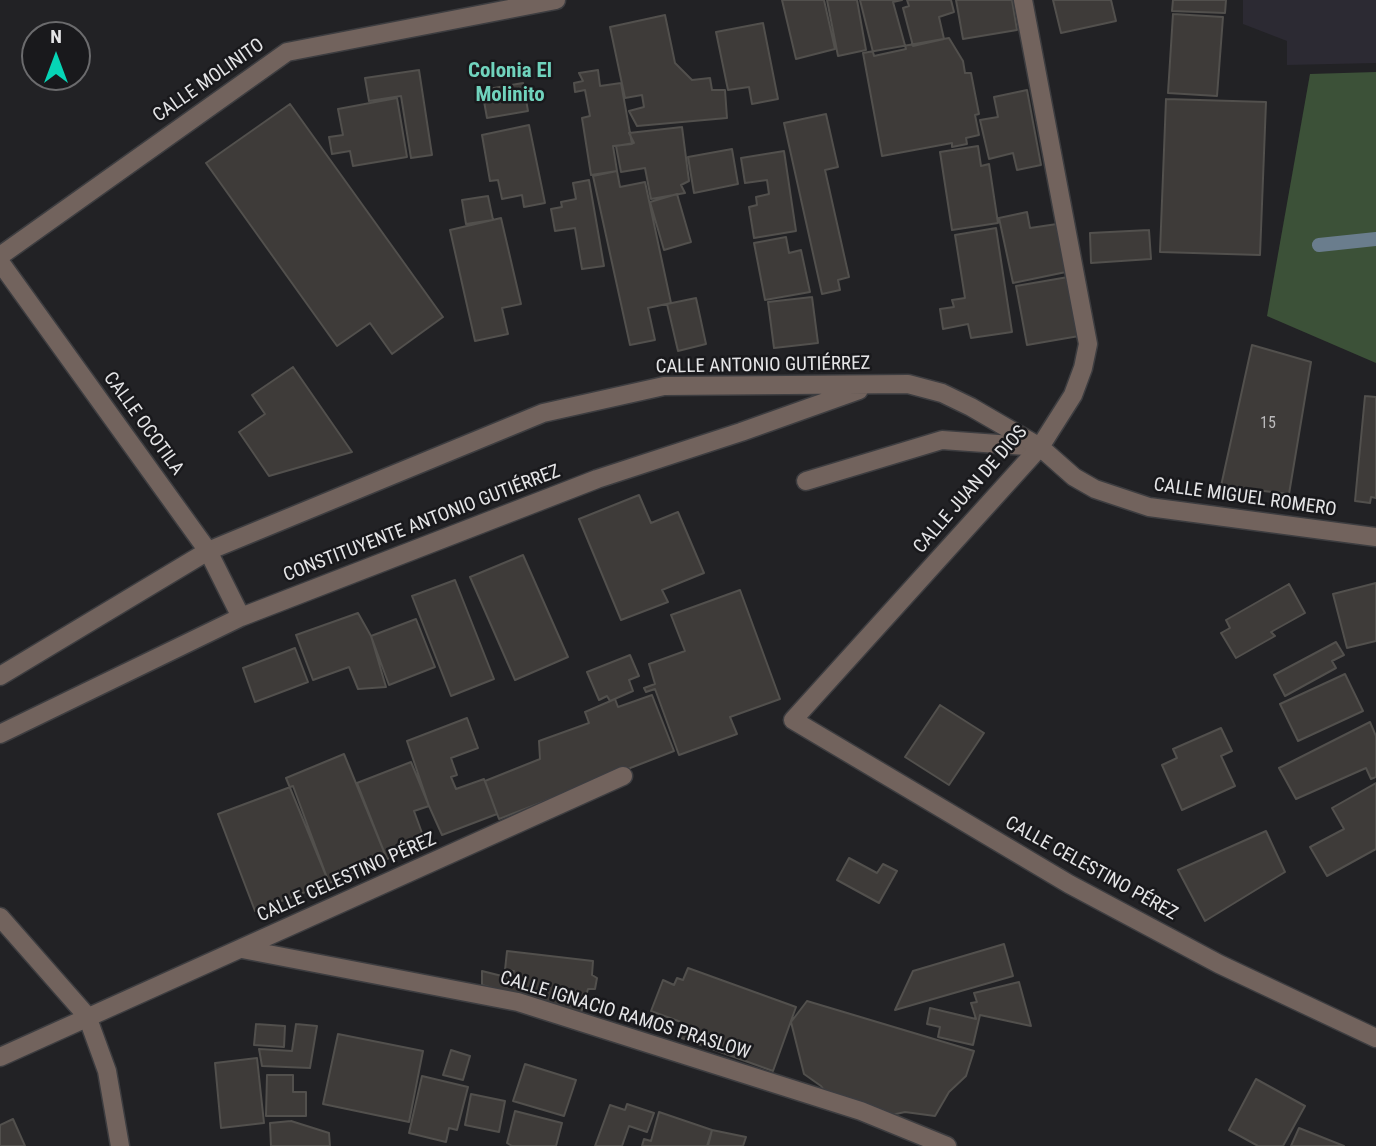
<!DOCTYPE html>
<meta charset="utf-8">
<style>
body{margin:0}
#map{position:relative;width:1376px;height:1146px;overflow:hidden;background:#222225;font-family:"Roboto Condensed",sans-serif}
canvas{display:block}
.north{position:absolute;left:21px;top:21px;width:70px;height:70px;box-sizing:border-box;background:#19191c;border:2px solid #6b6b6d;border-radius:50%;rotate:0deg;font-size:19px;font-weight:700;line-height:28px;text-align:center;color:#e5e5e7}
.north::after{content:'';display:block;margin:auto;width:24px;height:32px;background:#06d5b6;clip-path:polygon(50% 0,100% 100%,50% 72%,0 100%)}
</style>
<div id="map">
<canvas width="1376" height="1146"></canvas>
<div class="north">N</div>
</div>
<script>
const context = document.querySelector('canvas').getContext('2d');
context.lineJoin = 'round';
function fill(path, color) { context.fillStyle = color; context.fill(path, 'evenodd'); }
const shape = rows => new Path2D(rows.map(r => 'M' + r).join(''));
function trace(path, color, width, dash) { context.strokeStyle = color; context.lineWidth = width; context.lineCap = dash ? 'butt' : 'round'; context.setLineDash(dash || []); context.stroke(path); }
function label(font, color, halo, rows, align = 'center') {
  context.font = font + ' "Roboto Condensed",sans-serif'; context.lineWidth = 5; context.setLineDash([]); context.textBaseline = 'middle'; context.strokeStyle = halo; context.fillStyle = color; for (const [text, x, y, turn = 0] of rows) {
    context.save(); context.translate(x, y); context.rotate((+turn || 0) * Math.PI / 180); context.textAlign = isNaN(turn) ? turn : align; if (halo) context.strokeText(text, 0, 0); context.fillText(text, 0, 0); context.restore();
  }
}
fill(shape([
 [1243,0,1376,0,1376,63,1287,65,1287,41,1243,24]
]), '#2c2a33');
fill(shape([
 [1376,72,1376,363,1267,316,1310,74]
]), '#3c5138');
trace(shape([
 [1319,245,1376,239]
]), '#6a7d8d', 14);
const building = shape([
 [782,0,824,0,835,49,796,59,782,0],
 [827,0,857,0,866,50,838,56,827,0],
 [860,0,902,0,893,2,906,49,874,56,860,0],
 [907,0,951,0,954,12,939,17,944,39,913,46,903,8,909,6,907,0],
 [956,0,1012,0,1017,30,963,39,956,0],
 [1053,0,1111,0,1116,21,1061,33,1053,0],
 [1173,0,1226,0,1225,13,1172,11,1173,0],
 [1173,14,1223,17,1217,96,1168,93,1173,14],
 [665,15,675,63,692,80,710,78,712,90,725,90,727,118,637,126,629,111,644,107,642,95,625,98,610,27,665,15],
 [763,23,778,99,752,104,749,87,728,90,716,32,763,23],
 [949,38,963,61,965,73,971,73,979,114,975,115,979,135,966,138,967,144,952,147,952,143,882,156,863,53,949,38],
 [419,70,432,155,411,158,401,96,369,101,365,78,419,70],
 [598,70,600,86,621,83,632,144,613,146,617,171,591,175,582,118,590,116,585,90,575,92,574,83,583,81,579,73,598,70],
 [523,83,528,111,487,118,482,90,523,83],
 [1027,90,1041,165,1017,170,1013,153,989,159,980,120,998,117,994,97,1027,90],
 [397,98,407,157,353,166,350,151,332,154,329,137,343,135,338,109,397,98],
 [1166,99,1266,102,1260,255,1160,252,1166,99],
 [290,104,443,317,392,354,370,323,337,346,206,163,290,104],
 [826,114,838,167,825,170,849,277,838,280,840,290,822,294,784,123,826,114],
 [529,125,545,203,524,207,522,195,502,199,498,180,490,181,482,135,529,125],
 [682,127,689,181,681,185,685,193,651,199,645,168,621,172,616,146,634,143,629,133,682,127],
 [978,146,981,166,989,164,998,223,952,230,940,152,978,146],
 [732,149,738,184,694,193,688,157,732,149],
 [784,151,796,231,754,238,749,207,757,205,756,197,769,194,767,180,745,183,741,158,784,151],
 [617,171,620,187,645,182,671,303,648,308,655,340,630,345,593,176,617,171],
 [589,180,604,266,582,269,575,228,555,231,551,209,562,207,561,202,576,199,573,183,589,180],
 [677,194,691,242,664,250,650,202,677,194],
 [488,196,493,220,466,224,462,200,488,196],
 [1027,212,1030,228,1057,224,1066,272,1013,283,999,218,1027,212],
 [501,218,521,304,502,308,508,334,475,341,450,230,501,218],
 [996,228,1012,332,971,338,968,324,943,329,940,309,954,307,952,300,965,298,955,235,996,228],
 [1149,230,1151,259,1091,263,1090,233,1149,230],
 [786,237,789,253,801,250,810,292,765,300,754,243,786,237],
 [1068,277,1079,336,1027,345,1016,286,1068,277],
 [812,297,818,343,774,348,768,302,812,297],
 [696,298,706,344,678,351,667,304,696,298],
 [1252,345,1311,362,1289,494,1221,486,1252,345],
 [293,367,352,452,269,476,239,432,265,414,252,395,293,367],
 [1365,396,1376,397,1376,498,1371,497,1370,503,1355,501,1365,396],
 [639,495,651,523,678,512,704,573,662,590,668,602,621,620,579,519,639,495],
 [523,555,568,657,515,680,470,577,523,555],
 [455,580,494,679,451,696,412,596,455,580],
 [1376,583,1376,641,1347,648,1333,594,1376,583],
 [1289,584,1305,613,1271,632,1275,636,1236,658,1221,633,1230,628,1226,620,1289,584],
 [740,590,780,699,730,717,737,734,679,755,655,689,646,692,644,688,655,684,649,664,685,651,671,615,740,590],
 [358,613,371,636,386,687,358,689,349,667,313,680,296,635,358,613],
 [416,619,435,667,389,685,371,636,416,619],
 [1336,642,1344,655,1332,661,1336,668,1285,696,1274,675,1336,642],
 [295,648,308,682,255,702,243,668,295,648],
 [630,655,639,676,629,680,633,691,610,701,607,696,599,700,587,672,630,655],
 [1345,674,1363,711,1298,741,1280,704,1345,674],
 [652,695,674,751,499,819,485,781,540,759,539,741,589,723,585,712,615,699,618,707,652,695],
 [940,705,984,733,949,785,905,757,940,705],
 [467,718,478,748,451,758,457,775,451,777,456,789,484,779,497,814,442,835,429,806,407,741,467,718],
 [1370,722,1376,736,1376,777,1371,779,1366,768,1296,799,1279,768,1370,722],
 [1221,728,1232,751,1221,756,1235,786,1182,810,1162,765,1177,758,1173,749,1221,728],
 [344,754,387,859,329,883,286,778,344,754],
 [411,762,429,806,414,811,426,844,387,859,357,783,411,762],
 [1376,783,1376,849,1327,876,1310,847,1344,829,1332,808,1376,783],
 [293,786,329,883,255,911,218,814,293,786],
 [1266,831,1285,872,1205,921,1178,870,1266,831],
 [849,858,877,873,883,864,897,871,879,903,837,880,849,858],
 [1004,944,1013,976,895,1010,913,971,1004,944],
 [507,951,593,961,592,975,597,978,595,989,588,989,581,1013,482,985,482,971,510,978,514,971,505,970,507,951],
 [688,968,796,1007,773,1071,676,1036,681,1022,651,1011,663,980,674,985,677,978,683,980,688,968],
 [1019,982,1031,1026,980,1015,973,1045,938,1037,940,1027,927,1024,930,1008,976,1019,971,1003,977,1002,974,993,1019,982],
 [807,1001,974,1051,966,1076,949,1092,935,1116,905,1112,878,1118,838,1108,821,1086,804,1074,791,1022,807,1001],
 [256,1024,285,1026,284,1047,254,1045,256,1024],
 [296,1024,317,1026,310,1068,262,1066,259,1049,292,1051,296,1024],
 [338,1034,423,1051,409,1122,323,1104,338,1034],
 [451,1050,470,1056,463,1080,443,1075,451,1050],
 [257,1058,264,1123,221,1128,215,1063,257,1058],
 [525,1064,576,1080,564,1116,513,1101,525,1064],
 [267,1075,293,1075,293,1092,306,1092,306,1116,266,1116,267,1075],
 [422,1076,468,1087,457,1130,449,1128,446,1142,409,1133,422,1076],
 [1256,1079,1305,1106,1283,1146,1258,1146,1229,1130,1256,1079],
 [471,1094,505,1101,499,1132,465,1125,471,1094],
 [627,1104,654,1113,647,1132,629,1126,622,1146,595,1146,610,1105,625,1110,627,1104],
 [515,1111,562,1123,556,1146,512,1146,507,1143,515,1111],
 [659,1112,712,1130,707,1146,642,1146,644,1139,651,1141,659,1112],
 [13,1119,25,1146,0,1146,0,1125,13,1119],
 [291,1121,329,1133,330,1146,271,1146,270,1123,291,1121],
 [1299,1128,1344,1146,1291,1146,1299,1128],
 [712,1130,746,1137,743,1146,708,1146,712,1130]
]);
fill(building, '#3e3b39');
trace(building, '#52504d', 2);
const service = shape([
 [806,481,942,440,1040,447]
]);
const minor = shape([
 [1023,0,1088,344,1083,368,1073,395,1040,447,793,720,1069,884,1219,964,1376,1038],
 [0,256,287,52,556,0],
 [0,262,208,551,241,617],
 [0,676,208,551,543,413,664,386,908,384,942,393,971,407,1040,447,1074,477,1095,489,1149,507,1376,537],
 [0,734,241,617,597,479,741,432,859,390],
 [0,917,87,1016,107,1071,120,1146],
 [242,949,518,1002,861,1111,947,1146],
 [0,1057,623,776]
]);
trace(service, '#3d3d40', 21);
trace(minor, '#3d3d40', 21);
trace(service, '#72635d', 18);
trace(minor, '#72635d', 18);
label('16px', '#bbbabc', null, [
 ["15",1268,424]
]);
label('19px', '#e5e5e7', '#19191c', [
 ["CALLE MOLINITO",209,81,-35],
 ["CALLE ANTONIO GUTIÉRREZ",763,366,-1],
 ["CALLE OCOTILA",143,424,54],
 ["CALLE JUAN DE DIOS",971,490,-49],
 ["CALLE MIGUEL ROMERO",1245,498,8],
 ["CONSTITUYENTE ANTONIO GUTIÉRREZ",422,524,-21],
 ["CALLE CELESTINO PÉREZ",1091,869,29],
 ["CALLE CELESTINO PÉREZ",347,878,-24],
 ["CALLE IGNACIO RAMOS PRASLOW",625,1016,17]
]);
label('bold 21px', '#70d3bd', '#19191c', [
 ["Colonia El",510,72],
 ["Molinito",510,96]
]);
</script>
